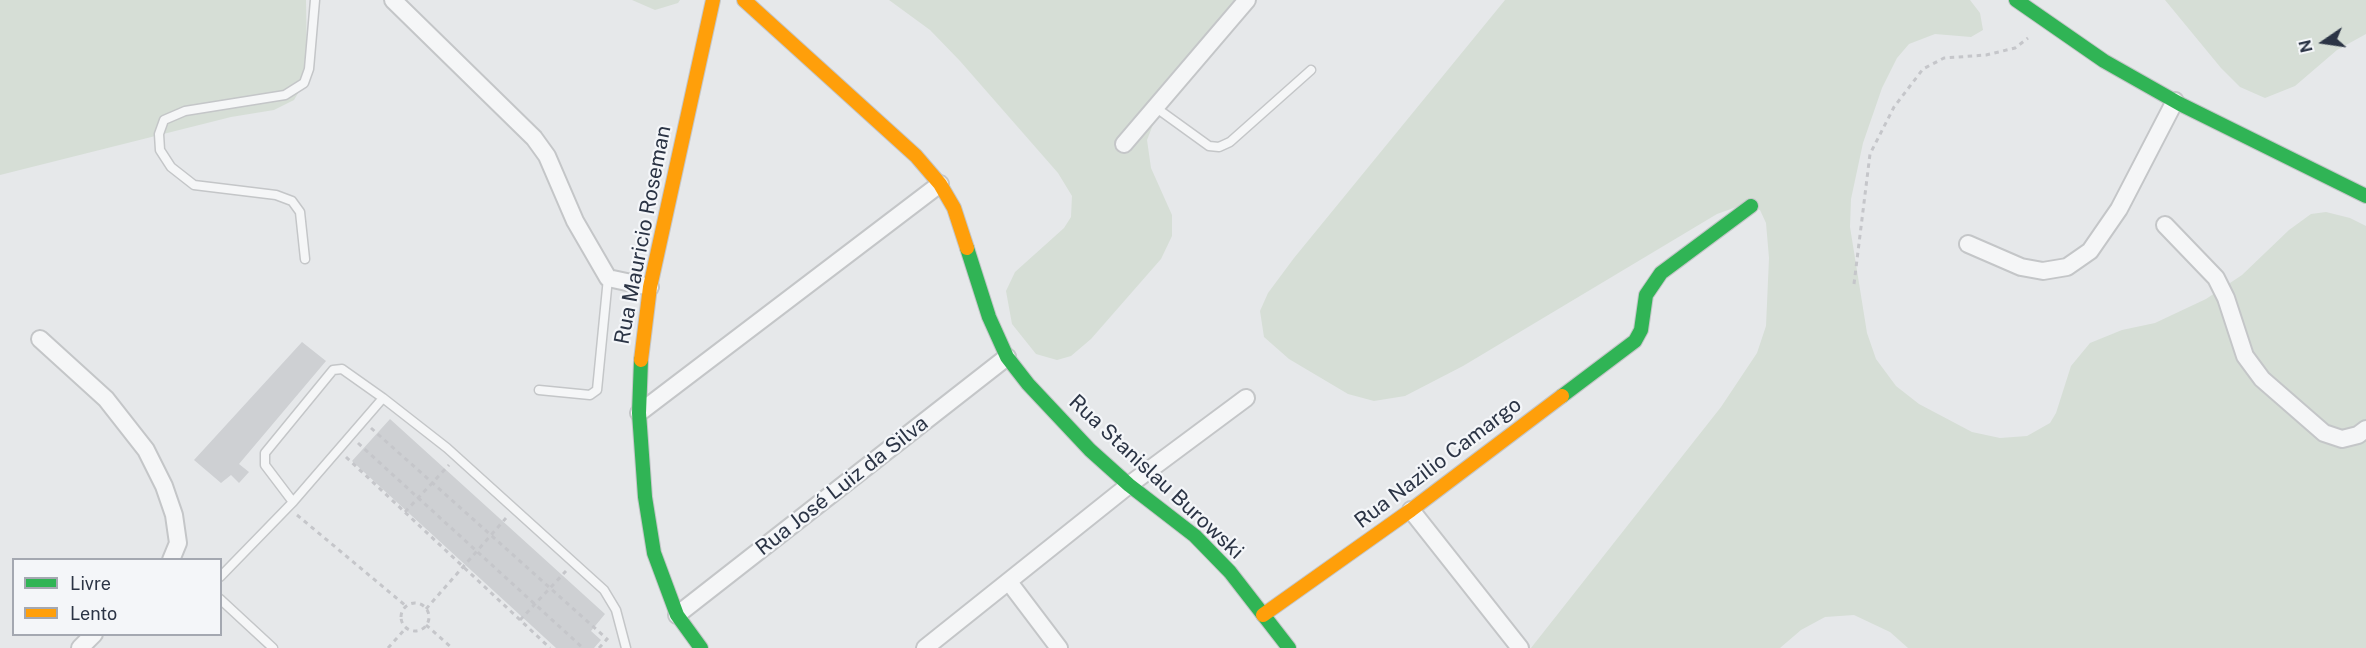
<!DOCTYPE html>
<meta charset="utf-8">
<style>
body{margin:0}
#map{position:relative;width:2366px;height:648px;overflow:hidden;background:#e6e8ea;font-family:"Public Sans",sans-serif}
canvas{display:block}
.legend{position:absolute;left:12px;top:558px;width:210px;height:78px;box-sizing:border-box;background:#f4f6f9;border:2px solid #a4a8b1;margin:0;padding:8px 10px;list-style:none;font-size:18px;color:#2b3445}
.legend li{display:flex;align-items:center;gap:12px;height:30px}
.legend b{width:30px;border:2px solid #a4a8b1}
.north{position:absolute;left:2294px;top:12px;width:60px;height:60px;-webkit-text-stroke:4px #f4f6f9;paint-order:stroke;rotate:257deg;font-size:16px;font-weight:700;line-height:24px;text-align:center;color:#2b3445}
.north::after{content:'';display:block;margin:auto;width:21px;height:27px;background:#2b3445;clip-path:polygon(50% 0,100% 100%,50% 72%,0 100%)}
</style>
<div id="map">
<canvas width="2366" height="648"></canvas>
<ul class="legend">
<li><b style="height:8px;background:#30b455"></b>Livre</li>
<li><b style="height:8px;background:#ff9f0a"></b>Lento</li>
</ul>
<div class="north">N</div>
</div>
<script>
const context = document.querySelector('canvas').getContext('2d');
context.lineJoin = 'round';
function fill(path, color) { context.fillStyle = color; context.fill(path, 'evenodd'); }
const shape = rows => new Path2D(rows.map(r => 'M' + r).join(''));
function trace(path, color, width, dash) { context.strokeStyle = color; context.lineWidth = width; context.lineCap = dash ? 'butt' : 'round'; context.setLineDash(dash || []); context.stroke(path); }
function label(font, color, halo, rows, align = 'center') {
  context.font = font + ' "Public Sans",sans-serif'; context.lineWidth = 4.5; context.setLineDash([]); context.textBaseline = 'middle'; context.strokeStyle = halo; context.fillStyle = color; for (const [text, x, y, turn = 0] of rows) {
    context.save(); context.translate(x, y); context.rotate((+turn || 0) * Math.PI / 180); context.textAlign = isNaN(turn) ? turn : align; if (halo) context.strokeText(text, 0, 0); context.fillText(text, 0, 0); context.restore();
  }
}
fill(shape([
 [0,0,306,0,307,63,304,83,294,100,274,110,231,117,0,175],
 [632,0,680,0,678,3,655,10],
 [889,0,1250,0,1180,87,1154,122,1147,140,1151,168,1172,215,1172,236,1161,259,1091,339,1071,356,1057,360,1036,354,1012,324,1006,291,1015,272,1064,228,1071,217,1072,196,1058,173,960,61,930,30],
 [1505,0,1970,0,1980,13,1983,30,1971,37,1935,34,1909,44,1897,58,1882,88,1863,143,1851,199,1850,227,1867,333,1876,359,1896,386,1919,404,1972,432,2000,438,2027,436,2050,423,2056,413,2071,366,2090,343,2122,330,2155,323,2206,299,2242,275,2289,230,2311,214,2326,212,2350,218,2366,226,2366,648,1908,648,1890,632,1854,615,1825,617,1801,630,1780,648,1531,648,1721,407,1757,353,1766,326,1769,258,1766,223,1760,210,1742,205,1717,214,1463,366,1405,396,1374,401,1348,394,1289,359,1264,337,1260,311,1268,293,1294,258],
 [2165,0,2366,0,2366,34,2337,50,2295,86,2265,98,2240,87,2221,68]
]), '#d6ded6');
fill(shape([
 [302,342,326,361,239,464,249,472,239,483,231,475,221,483,194,460],
 [390,419,605,614,591,631,601,640,594,648,556,648,352,461]
]), '#ced0d3');
const lane = shape([
 [1155,107,1209,146,1219,147,1230,142,1311,70],
 [305,259,300,212,292,201,276,195,194,185,171,167,160,150,159,134,164,120,185,111,285,95,304,83,309,69,315,0],
 [539,390,590,395,597,390,608,278],
 [293,502,265,465,265,453,333,370,342,369,383,398],
 [220,577,293,502,383,398,447,448,604,590,616,610,626,648],
 [220,599,273,648]
]);
const street = shape([
 [393,0,534,138,547,156,575,221,608,278,650,287],
 [1124,144,1247,0],
 [2165,225,2216,278,2226,298,2245,356,2262,379,2324,433,2342,439,2358,435,2366,429],
 [1968,244,2021,267,2043,271,2067,267,2090,251,2119,209,2175,101],
 [40,339,106,399,146,450,164,486,174,515,178,543,171,560],
 [639,413,940,184],
 [1411,510,1520,648],
 [1009,582,1059,648],
 [677,615,1007,357],
 [80,648,94,634],
 [925,648,1129,485,1246,398]
]);
const fast = shape([
 [2016,0,2104,61,2180,104,2366,196],
 [967,248,989,317,1007,357,1028,384,1090,450,1129,485,1195,536,1230,572,1289,648],
 [641,360,639,413,645,497,654,553,677,615,701,648],
 [1562,396,1635,341,1641,330,1646,295,1661,273,1751,206]
]);
const slow = shape([
 [744,0,916,156,940,184,954,208,967,248],
 [641,360,650,287,713,0],
 [1263,615,1411,510,1562,396]
]);
trace(lane, '#c4c6c8', 11);
trace(street, '#c4c6c8', 20);
trace(fast, '#c4c6c8', 16);
trace(slow, '#c4c6c8', 16);
trace(shape([
 [1854,284,1870,154,1894,107,1923,69,1944,58,1986,55,2015,48,2028,38],
 [371,428,607,639],
 [358,443,583,648],
 [346,457,550,648],
 [405,512,449,465],
 [297,515,406,606],
 '401 617a14 14 0 1 1 28 0a14 14 0 1 1-28 0Z',
 [426,609,506,518],
 [520,620,566,571],
 [426,625,452,648],
 [388,648,406,628],
 [599,648,608,638]
]), '#c5c6ca', 3, [4.5, 4.5]);
trace(lane, '#f5f6f7', 8);
trace(street, '#f5f6f7', 16);
trace(fast, '#30b455', 14);
trace(slow, '#ff9f0a', 14);
label('21px', '#2b3445', '#f4f6f9', [
 ["Rua Mauricio Roseman",643,235,-79],
 ["Rua Nazilio Camargo",1438,463,-37],
 ["Rua Stanislau Burowski",1156,477,43],
 ["Rua José Luiz da Silva",842,486,-38]
]);
</script>
